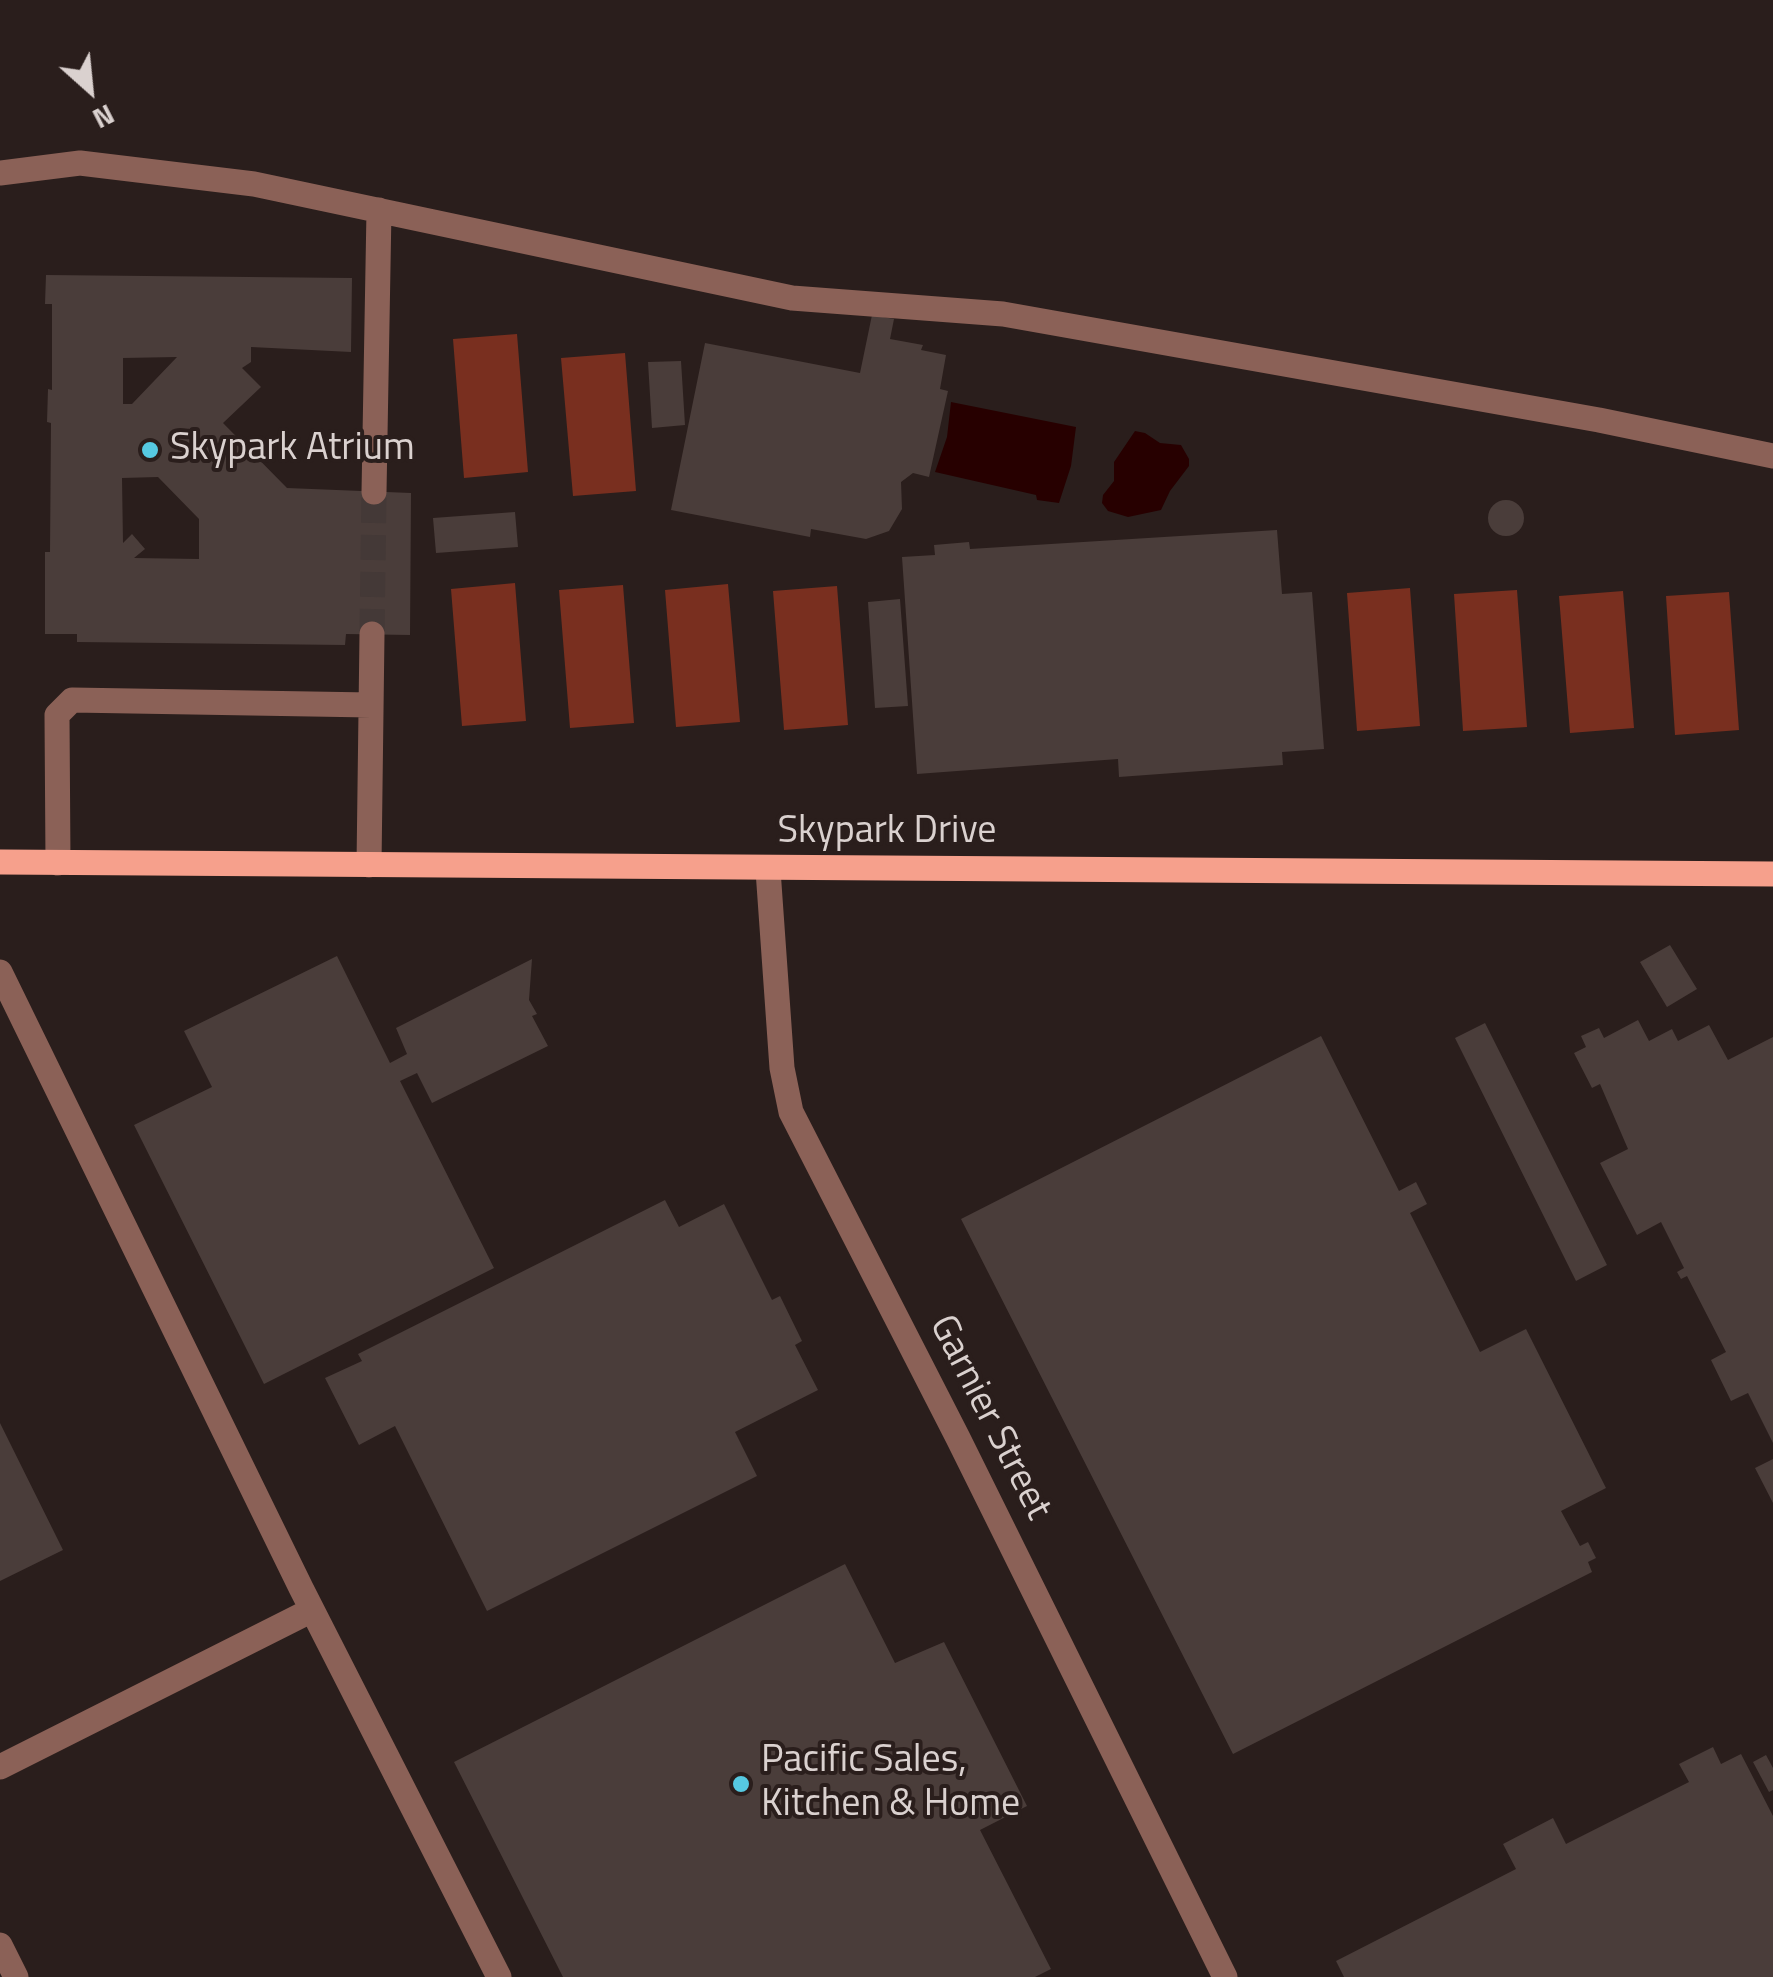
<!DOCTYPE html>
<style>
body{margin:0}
#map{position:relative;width:1773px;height:1977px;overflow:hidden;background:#2a1e1c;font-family:"Titillium Web",sans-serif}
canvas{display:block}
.north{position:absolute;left:40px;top:40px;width:100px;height:100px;-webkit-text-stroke:8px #2a1e1c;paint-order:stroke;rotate:153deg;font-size:28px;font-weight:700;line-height:40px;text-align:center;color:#dad1cf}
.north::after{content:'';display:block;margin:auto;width:35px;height:45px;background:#dad1cf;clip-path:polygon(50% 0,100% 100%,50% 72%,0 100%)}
</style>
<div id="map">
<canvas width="1773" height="1977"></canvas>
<div class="north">N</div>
</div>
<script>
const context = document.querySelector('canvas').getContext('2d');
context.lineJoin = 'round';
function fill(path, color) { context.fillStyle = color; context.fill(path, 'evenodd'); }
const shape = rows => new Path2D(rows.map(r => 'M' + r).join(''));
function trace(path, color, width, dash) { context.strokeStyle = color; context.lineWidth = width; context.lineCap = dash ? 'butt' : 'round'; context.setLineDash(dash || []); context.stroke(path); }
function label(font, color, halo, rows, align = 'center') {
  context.font = font + ' "Titillium Web",sans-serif'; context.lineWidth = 8; context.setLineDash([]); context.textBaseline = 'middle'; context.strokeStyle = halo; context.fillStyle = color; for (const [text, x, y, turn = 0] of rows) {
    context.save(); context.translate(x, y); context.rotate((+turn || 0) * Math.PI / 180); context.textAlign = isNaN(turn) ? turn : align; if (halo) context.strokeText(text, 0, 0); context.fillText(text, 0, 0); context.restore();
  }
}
fill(shape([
 [517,334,528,472,464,478,453,339],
 [625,353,636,491,573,496,561,358],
 [515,583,526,721,462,726,451,589],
 [728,584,740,722,676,727,665,590],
 [623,585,634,723,570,728,559,590],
 [837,586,848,725,784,730,773,591],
 [1410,588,1420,726,1357,731,1347,593],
 [1517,590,1527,727,1463,731,1454,594],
 [1623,591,1634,728,1570,733,1559,596],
 [1729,592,1739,730,1675,735,1666,596]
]), '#792f1f');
fill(shape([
 [951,402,1076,427,1071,466,1059,503,1037,500,1036,495,935,472,947,437],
 [1135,431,1145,433,1160,443,1181,445,1189,459,1189,466,1170,491,1161,510,1128,517,1108,511,1102,503,1103,495,1114,481,1114,462]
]), '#270000');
fill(shape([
 [46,275,352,278,351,352,251,347,251,362,242,368,261,387,223,423,287,488,411,493,410,635,346,634,345,645,77,642,77,634,45,634,45,552,50,552,51,423,47,422,48,389,52,390,52,304,45,304],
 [177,357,132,404,123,404,123,358],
 [158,477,199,519,199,559,134,558,145,549,132,534,123,543,122,478],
 [872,315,894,319,890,339,923,345,921,350,946,355,940,389,948,391,929,477,913,473,901,482,902,509,889,531,866,539,811,529,810,537,671,510,705,343,860,373],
 [681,361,685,425,652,428,648,362],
 '1488 518a18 18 0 1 1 36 0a18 18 0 1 1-36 0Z',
 [515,512,518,547,436,553,433,518],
 [1277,530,1282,594,1312,592,1324,749,1282,752,1283,765,1119,777,1118,759,917,774,902,557,935,555,934,545,969,542,970,549],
 [900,599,908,706,875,708,868,602],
 [1670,945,1697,989,1667,1007,1640,962],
 [337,956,390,1063,407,1054,396,1028,532,959,529,1000,537,1014,532,1016,548,1046,432,1103,417,1073,400,1081,494,1268,264,1384,134,1125,212,1087,184,1031],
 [1638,1020,1649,1041,1672,1029,1678,1041,1709,1025,1728,1060,1773,1037,1773,1443,1748,1393,1731,1401,1711,1360,1726,1352,1687,1276,1681,1279,1677,1272,1684,1268,1661,1222,1637,1235,1600,1163,1628,1149,1600,1084,1592,1088,1574,1053,1586,1047,1581,1036,1599,1028,1604,1038],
 [1485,1023,1607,1265,1576,1281,1455,1038],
 [1321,1036,1399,1191,1416,1182,1427,1204,1410,1213,1480,1352,1526,1329,1606,1488,1561,1511,1580,1546,1588,1542,1596,1558,1588,1562,1592,1572,1233,1754,961,1219],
 [665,1200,679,1227,724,1204,772,1300,780,1296,802,1341,795,1345,818,1390,735,1432,757,1476,487,1611,395,1426,359,1445,325,1378,362,1361,358,1354],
 [0,1423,63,1550,0,1581],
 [1773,1459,1773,1503,1755,1468],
 [845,1564,895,1663,944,1642,1027,1806,980,1830,1051,1969,1035,1977,563,1977,454,1762],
 [1713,1747,1721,1764,1741,1754,1773,1816,1773,1977,1344,1977,1336,1961,1516,1869,1503,1844,1553,1818,1566,1844,1689,1782,1679,1764],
 [1766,1755,1773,1768,1773,1790,1769,1792,1753,1762]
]), '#4a3d3a');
trace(shape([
 [372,634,374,492]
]), '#443937', 25, [25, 12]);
trace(shape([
 [0,173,80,163,254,184,792,298,1003,314,1599,420,1773,456],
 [374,492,379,210],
 [58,863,57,715,72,700,371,705],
 [369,865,372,634],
 [768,870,782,1068,791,1112,958,1438,1225,1977],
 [0,972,301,1588,499,1977],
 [0,1767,312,1610],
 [0,1945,16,1977]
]), '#8b6157', 25);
trace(shape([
 [0,862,1773,874]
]), '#f6a08c', 25);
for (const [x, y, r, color] of [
 [150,450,10,"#56c9e1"],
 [741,1784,10,"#56c9e1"]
]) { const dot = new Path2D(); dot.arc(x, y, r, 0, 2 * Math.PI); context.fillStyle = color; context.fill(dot); trace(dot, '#2a1e1c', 4); }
label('38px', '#dad1cf', '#2a1e1c', [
 ["Skypark Atrium",170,450],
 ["Pacific Sales,",761,1762],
 ["Kitchen & Home",761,1806]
], 'left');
label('38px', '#dad1cf', '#2a1e1c', [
 ["Skypark Drive",887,833],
 ["Garnier Street",989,1418,63]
]);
</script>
